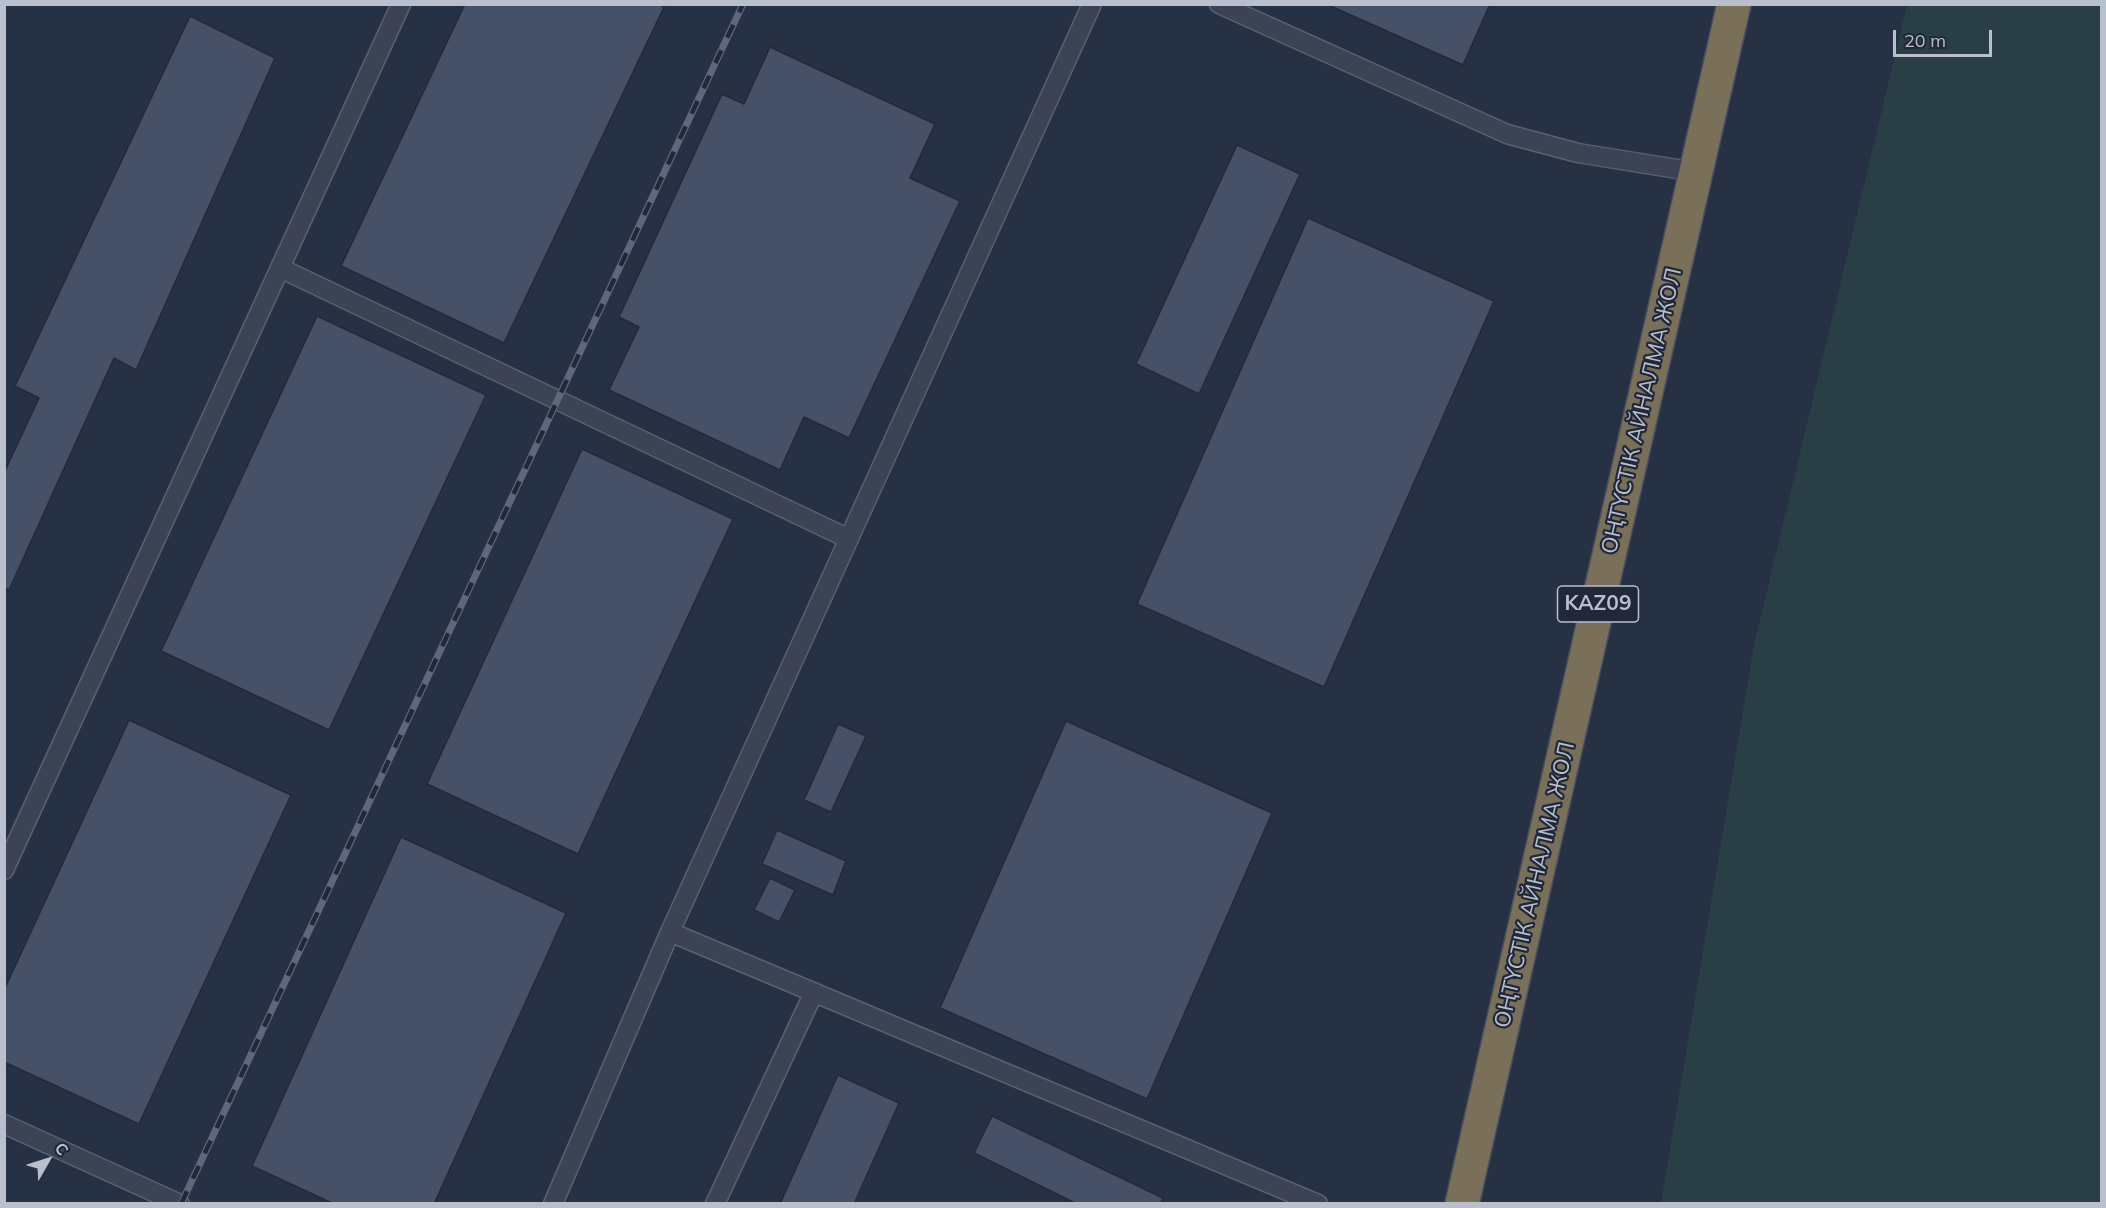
<!DOCTYPE html>
<meta charset="utf-8">
<style>
body{margin:0}
#map{position:relative;width:2106px;height:1208px;overflow:hidden;background:#273144;font-family:Mulish,sans-serif}
canvas{display:block}
.frame{position:absolute;inset:0;border:6px solid #b9bfcd;pointer-events:none}
.north{position:absolute;left:18px;top:1130px;width:60px;height:60px;-webkit-text-stroke:4px #202839;paint-order:stroke;rotate:51deg;font-size:16px;font-weight:700;line-height:24px;text-align:center;color:#b9bfcd}
.north::after{content:'';display:block;margin:auto;width:21px;height:27px;background:#b9bfcd;clip-path:polygon(50% 0,100% 100%,50% 72%,0 100%)}
.scale{position:absolute;left:1893px;top:30px;width:99px;height:27px;box-sizing:border-box;border:3px solid #b9bfcd;border-top:0;padding-left:8px;font-size:18px;line-height:21px;white-space:nowrap;color:#b9bfcd;-webkit-text-stroke:4px #202839;paint-order:stroke}
</style>
<div id="map">
<canvas width="2106" height="1208"></canvas>
<div class="frame"></div>
<div class="north">С</div>
<div class="scale">20 m</div>
</div>
<script>
const context = document.querySelector('canvas').getContext('2d');
context.lineJoin = 'round';
function fill(path, color) { context.fillStyle = color; context.fill(path, 'evenodd'); }
const shape = rows => new Path2D(rows.map(r => 'M' + r).join(''));
function trace(path, color, width, dash) { context.strokeStyle = color; context.lineWidth = width; context.lineCap = dash ? 'butt' : 'round'; context.setLineDash(dash || []); context.stroke(path); }
function label(font, color, halo, rows, align = 'center') {
  context.font = font + ' Mulish,sans-serif'; context.lineWidth = 4.5; context.setLineDash([]); context.textBaseline = 'middle'; context.strokeStyle = halo; context.fillStyle = color; for (const [text, x, y, turn = 0] of rows) {
    context.save(); context.translate(x, y); context.rotate((+turn || 0) * Math.PI / 180); context.textAlign = isNaN(turn) ? turn : align; if (halo) context.strokeText(text, 0, 0); context.fillText(text, 0, 0); context.restore();
  }
}
fill(shape([
 [1907,5,2101,5,2101,1203,1661,1203,1754,645]
]), '#293f45');
const building = shape([
 [465,4,659,4,664,7,504,343,341,266,465,4],
 [1326,4,1490,4,1463,65,1326,4],
 [190,16,275,58,136,370,114,358,9,590,4,588,4,473,39,398,15,386,190,16],
 [770,47,935,124,910,178,960,201,849,438,804,417,780,470,609,390,639,327,619,317,722,94,744,104,770,47],
 [1237,145,1300,174,1199,394,1136,364,1237,145],
 [1308,218,1494,301,1324,687,1137,604,1308,218],
 [317,316,486,395,329,730,161,651,317,316],
 [582,449,733,519,578,854,427,784,582,449],
 [129,720,291,795,139,1124,4,1062,4,990,129,720],
 [1066,721,1272,813,1147,1099,940,1008,1066,721],
 [838,724,866,736,831,812,804,800,838,724],
 [777,830,846,861,833,895,762,864,777,830],
 [401,837,566,913,434,1204,334,1204,252,1166,401,837],
 [770,878,795,890,779,922,754,910,770,878],
 [838,1075,899,1103,854,1204,780,1204,838,1075],
 [992,1116,1163,1198,1160,1204,1077,1204,974,1153,992,1116]
]);
fill(building, '#465066');
trace(building, '#222a3b', 1.5);
const lane = shape([
 [1219,4,1507,134,1578,153,1696,172],
 [280,268,849,539],
 [4,870,401,4],
 [670,932,1092,4],
 [4,1124,180,1204],
 [553,1204,670,932,1318,1204],
 [715,1204,814,992]
]);
const highway = shape([
 [1462,1204,1734,4]
]);
trace(lane, '#5a6171', 21);
trace(highway, '#464e5e', 36);
trace(lane, '#3c4354', 18);
trace(highway, '#7a7059', 33);
const rail = shape([
 [181,1204,743,4]
]);
trace(rail, '#5e677b', 7);
trace(rail, '#202839', 4.5, [14]);
for (const [x, y, w] of [
 [1598,604,81]
]) { const box = new Path2D(); box.roundRect(x - w / 2, y - 18, w, 36, 4.5); context.fillStyle = '#202839'; context.fill(box); trace(box, '#b9bfcd', 1.5); }
label('bold 21px', '#b9bfcd', null, [
 ["KAZ09",1598,604]
]);
label('22px', '#b9bfcd', '#202839', [
 ["ОҢТҮСТІК АЙНАЛМА ЖОЛ",1642,411,-77],
 ["ОҢТҮСТІК АЙНАЛМА ЖОЛ",1535,885,-77]
]);
</script>
